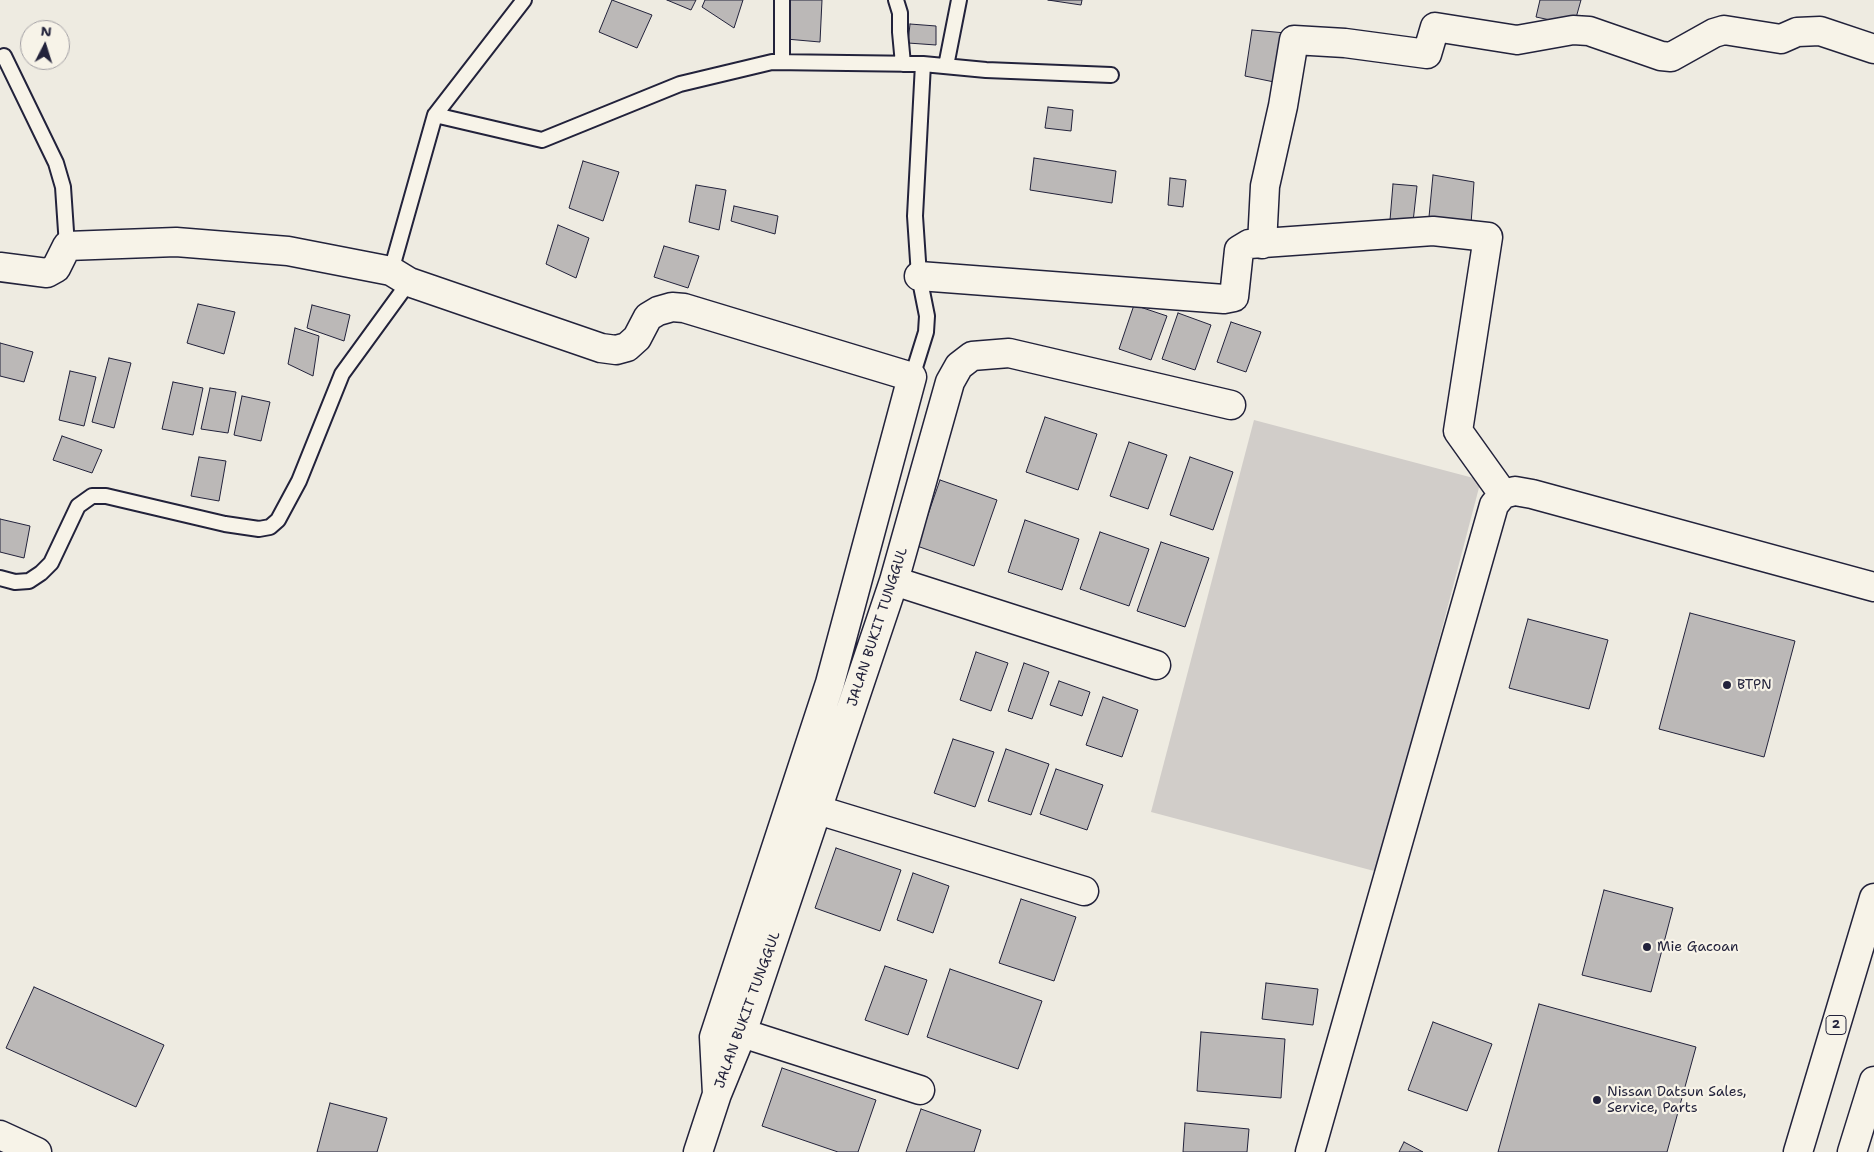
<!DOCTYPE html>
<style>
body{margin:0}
#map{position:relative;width:1874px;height:1152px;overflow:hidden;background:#eeebe1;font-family:"Shantell Sans",sans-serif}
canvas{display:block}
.north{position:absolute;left:20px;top:20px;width:50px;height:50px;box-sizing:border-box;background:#f7f3e8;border:1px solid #a29fa3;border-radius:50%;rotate:5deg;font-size:14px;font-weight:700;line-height:20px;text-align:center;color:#22223b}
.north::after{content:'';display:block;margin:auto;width:18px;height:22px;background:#22223b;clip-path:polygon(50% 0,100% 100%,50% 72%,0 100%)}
</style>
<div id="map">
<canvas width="1874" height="1152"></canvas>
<div class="north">N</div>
</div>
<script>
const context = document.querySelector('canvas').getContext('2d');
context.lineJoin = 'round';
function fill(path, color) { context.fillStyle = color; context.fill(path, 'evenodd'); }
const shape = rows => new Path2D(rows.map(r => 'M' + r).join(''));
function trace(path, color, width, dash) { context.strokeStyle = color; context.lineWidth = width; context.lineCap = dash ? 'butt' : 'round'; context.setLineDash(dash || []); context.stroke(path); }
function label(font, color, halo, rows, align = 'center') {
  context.font = font + ' "Shantell Sans",sans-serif'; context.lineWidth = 4.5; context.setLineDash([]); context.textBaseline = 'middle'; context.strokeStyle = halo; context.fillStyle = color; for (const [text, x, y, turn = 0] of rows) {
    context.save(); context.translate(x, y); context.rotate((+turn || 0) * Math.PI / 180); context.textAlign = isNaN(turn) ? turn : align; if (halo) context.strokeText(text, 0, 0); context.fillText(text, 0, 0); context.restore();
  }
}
fill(shape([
 [1254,420,1481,480,1378,872,1151,812]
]), '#d1cdc9');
const building = shape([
 [612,0,652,15,637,48,599,32,612,0],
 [667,0,696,0,691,10,667,0],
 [705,0,743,0,734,28,702,7,705,0],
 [790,0,822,0,820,42,786,39,790,0],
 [1048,0,1082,0,1081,5,1048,0],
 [1540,0,1581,0,1574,25,1536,17,1540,0],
 [910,24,936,26,936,45,908,43,910,24],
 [1252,30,1286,33,1279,83,1245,76,1252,30],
 [1048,107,1073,110,1071,131,1045,128,1048,107],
 [1034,158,1116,171,1112,203,1030,190,1034,158],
 [583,161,619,172,603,221,569,208,583,161],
 [1433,175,1474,182,1471,224,1429,217,1433,175],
 [1170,178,1186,180,1183,207,1168,205,1170,178],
 [1393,184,1417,186,1413,222,1390,220,1393,184],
 [696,185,726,190,719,230,689,222,696,185],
 [734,206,778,216,775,234,731,221,734,206],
 [558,225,589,238,576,278,546,264,558,225],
 [664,246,699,256,688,288,654,277,664,246],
 [198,304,235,312,224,354,187,343,198,304],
 [312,305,350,315,344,341,307,328,312,305],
 [1134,305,1167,316,1151,360,1119,349,1134,305],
 [1178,313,1211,325,1195,370,1162,359,1178,313],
 [1231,322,1261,332,1246,372,1217,362,1231,322],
 [295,328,319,336,313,376,288,364,295,328],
 [0,343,33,352,24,382,0,376,0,343],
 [109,358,131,363,114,428,92,422,109,358],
 [70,371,96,377,84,426,59,420,70,371],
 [173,382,203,388,193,435,162,429,173,382],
 [210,388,236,392,228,433,201,429,210,388],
 [242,396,270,402,261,441,234,435,242,396],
 [1045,417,1097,434,1078,490,1026,472,1045,417],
 [62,436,102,450,92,473,53,460,62,436],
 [1129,442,1167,455,1148,509,1110,496,1129,442],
 [199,457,226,461,219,501,191,496,199,457],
 [1190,457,1233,472,1213,530,1170,515,1190,457],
 [940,480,997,500,974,566,917,546,940,480],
 [0,519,30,526,24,558,0,552,0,519],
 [1025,520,1079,539,1062,590,1008,572,1025,520],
 [1100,532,1149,549,1129,606,1080,589,1100,532],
 [1161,542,1209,558,1185,627,1137,611,1161,542],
 [1690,613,1795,641,1764,757,1659,729,1690,613],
 [1528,619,1608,640,1589,709,1509,688,1528,619],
 [976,652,1008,663,991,711,960,700,976,652],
 [1024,663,1049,672,1032,719,1008,711,1024,663],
 [1059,681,1090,692,1082,716,1050,705,1059,681],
 [1103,697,1138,710,1122,757,1086,745,1103,697],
 [953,739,994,752,975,807,934,793,953,739],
 [1006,749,1049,764,1031,815,988,801,1006,749],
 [1056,769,1103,785,1087,830,1040,814,1056,769],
 [836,848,901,870,880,931,815,908,836,848],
 [913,873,949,886,933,933,897,920,913,873],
 [1604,890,1673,908,1651,992,1582,975,1604,890],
 [1021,899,1076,917,1054,981,999,963,1021,899],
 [885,966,927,980,908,1035,865,1020,885,966],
 [950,969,1042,1001,1018,1069,927,1037,950,969],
 [1266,983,1318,989,1313,1025,1262,1019,1266,983],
 [34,987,164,1045,136,1107,6,1048,34,987],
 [1539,1004,1696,1047,1667,1152,1498,1152,1539,1004],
 [1433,1022,1492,1044,1467,1111,1408,1090,1433,1022],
 [1201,1032,1285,1039,1281,1098,1197,1091,1201,1032],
 [782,1068,876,1100,858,1152,838,1152,762,1126,782,1068],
 [330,1103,387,1118,377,1152,317,1152,330,1103],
 [921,1109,981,1130,974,1152,906,1152,921,1109],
 [1185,1123,1249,1129,1247,1152,1183,1152,1185,1123],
 [1404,1142,1423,1152,1399,1152,1404,1142]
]);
fill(building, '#bbb8b7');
trace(building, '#22223b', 1);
const service = shape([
 [896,0,900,13,900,32,903,64],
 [4,56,56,163,63,187,67,246],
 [782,61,782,0],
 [946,66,959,0],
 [435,115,542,140,680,84,772,62,923,64,986,70,1111,75],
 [391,271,435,115,524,0],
 [912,377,926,332,927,316,919,276,915,216,923,64],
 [0,578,15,582,29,581,41,573,51,563,78,506,92,496,106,496,225,524,259,529,270,527,278,520,299,481,342,374,409,282]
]);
const minor = shape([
 [1262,244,1265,186,1283,106,1294,40,1345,43,1427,54,1435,27,1517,40,1573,30,1589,31,1661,56,1671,57,1714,33,1724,30,1781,39,1797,32,1820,31,1874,49],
 [0,267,47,273,56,268,67,246,176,242,288,251,391,271,409,282,601,348,616,350,627,347,637,338,648,317,658,311,672,307,684,308,912,377,830,683,714,1037,717,1094],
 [919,276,1224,299,1234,297,1239,250,1249,244,1433,231,1488,237,1458,431,1503,494],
 [894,581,1156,665],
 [818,810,1084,891],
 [742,1033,920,1090],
 [0,1135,37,1152],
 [698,1152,717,1094,742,1033,894,581,950,382,959,366,972,356,1009,353,1231,405],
 [1310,1152,1494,505,1503,494,1515,491,1532,494,1874,587]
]);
const trunk = shape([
 [1798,1152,1874,898],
 [1852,1152,1874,1081]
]);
trace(service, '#22223b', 18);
trace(minor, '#22223b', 31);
trace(trunk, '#22223b', 31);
trace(service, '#f7f3e8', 14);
trace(minor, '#f7f3e8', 28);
trace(trunk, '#f7f3e8', 28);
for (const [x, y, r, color] of [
 [1727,685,5,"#22223b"],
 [1647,947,5,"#22223b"],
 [1597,1100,5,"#22223b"]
]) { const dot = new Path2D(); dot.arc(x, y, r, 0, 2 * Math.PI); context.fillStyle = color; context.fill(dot); trace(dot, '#f7f3e8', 2); }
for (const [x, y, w] of [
 [1836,1025,20]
]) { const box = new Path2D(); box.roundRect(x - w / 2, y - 9.5, w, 19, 4); context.fillStyle = '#f7f3e8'; context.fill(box); trace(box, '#22223b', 1); }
label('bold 12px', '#22223b', null, [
 ["2",1836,1025]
]);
label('14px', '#22223b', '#f7f3e8', [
 ["JALAN BUKIT TUNGGUL",878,627,-72],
 ["JALAN BUKIT TUNGGUL",748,1010,-70]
]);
label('14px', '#22223b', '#f7f3e8', [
 ["BTPN",1737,685],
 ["Mie Gacoan",1657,947],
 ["Nissan Datsun Sales,",1607,1092],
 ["Service, Parts",1607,1108]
], 'left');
</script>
